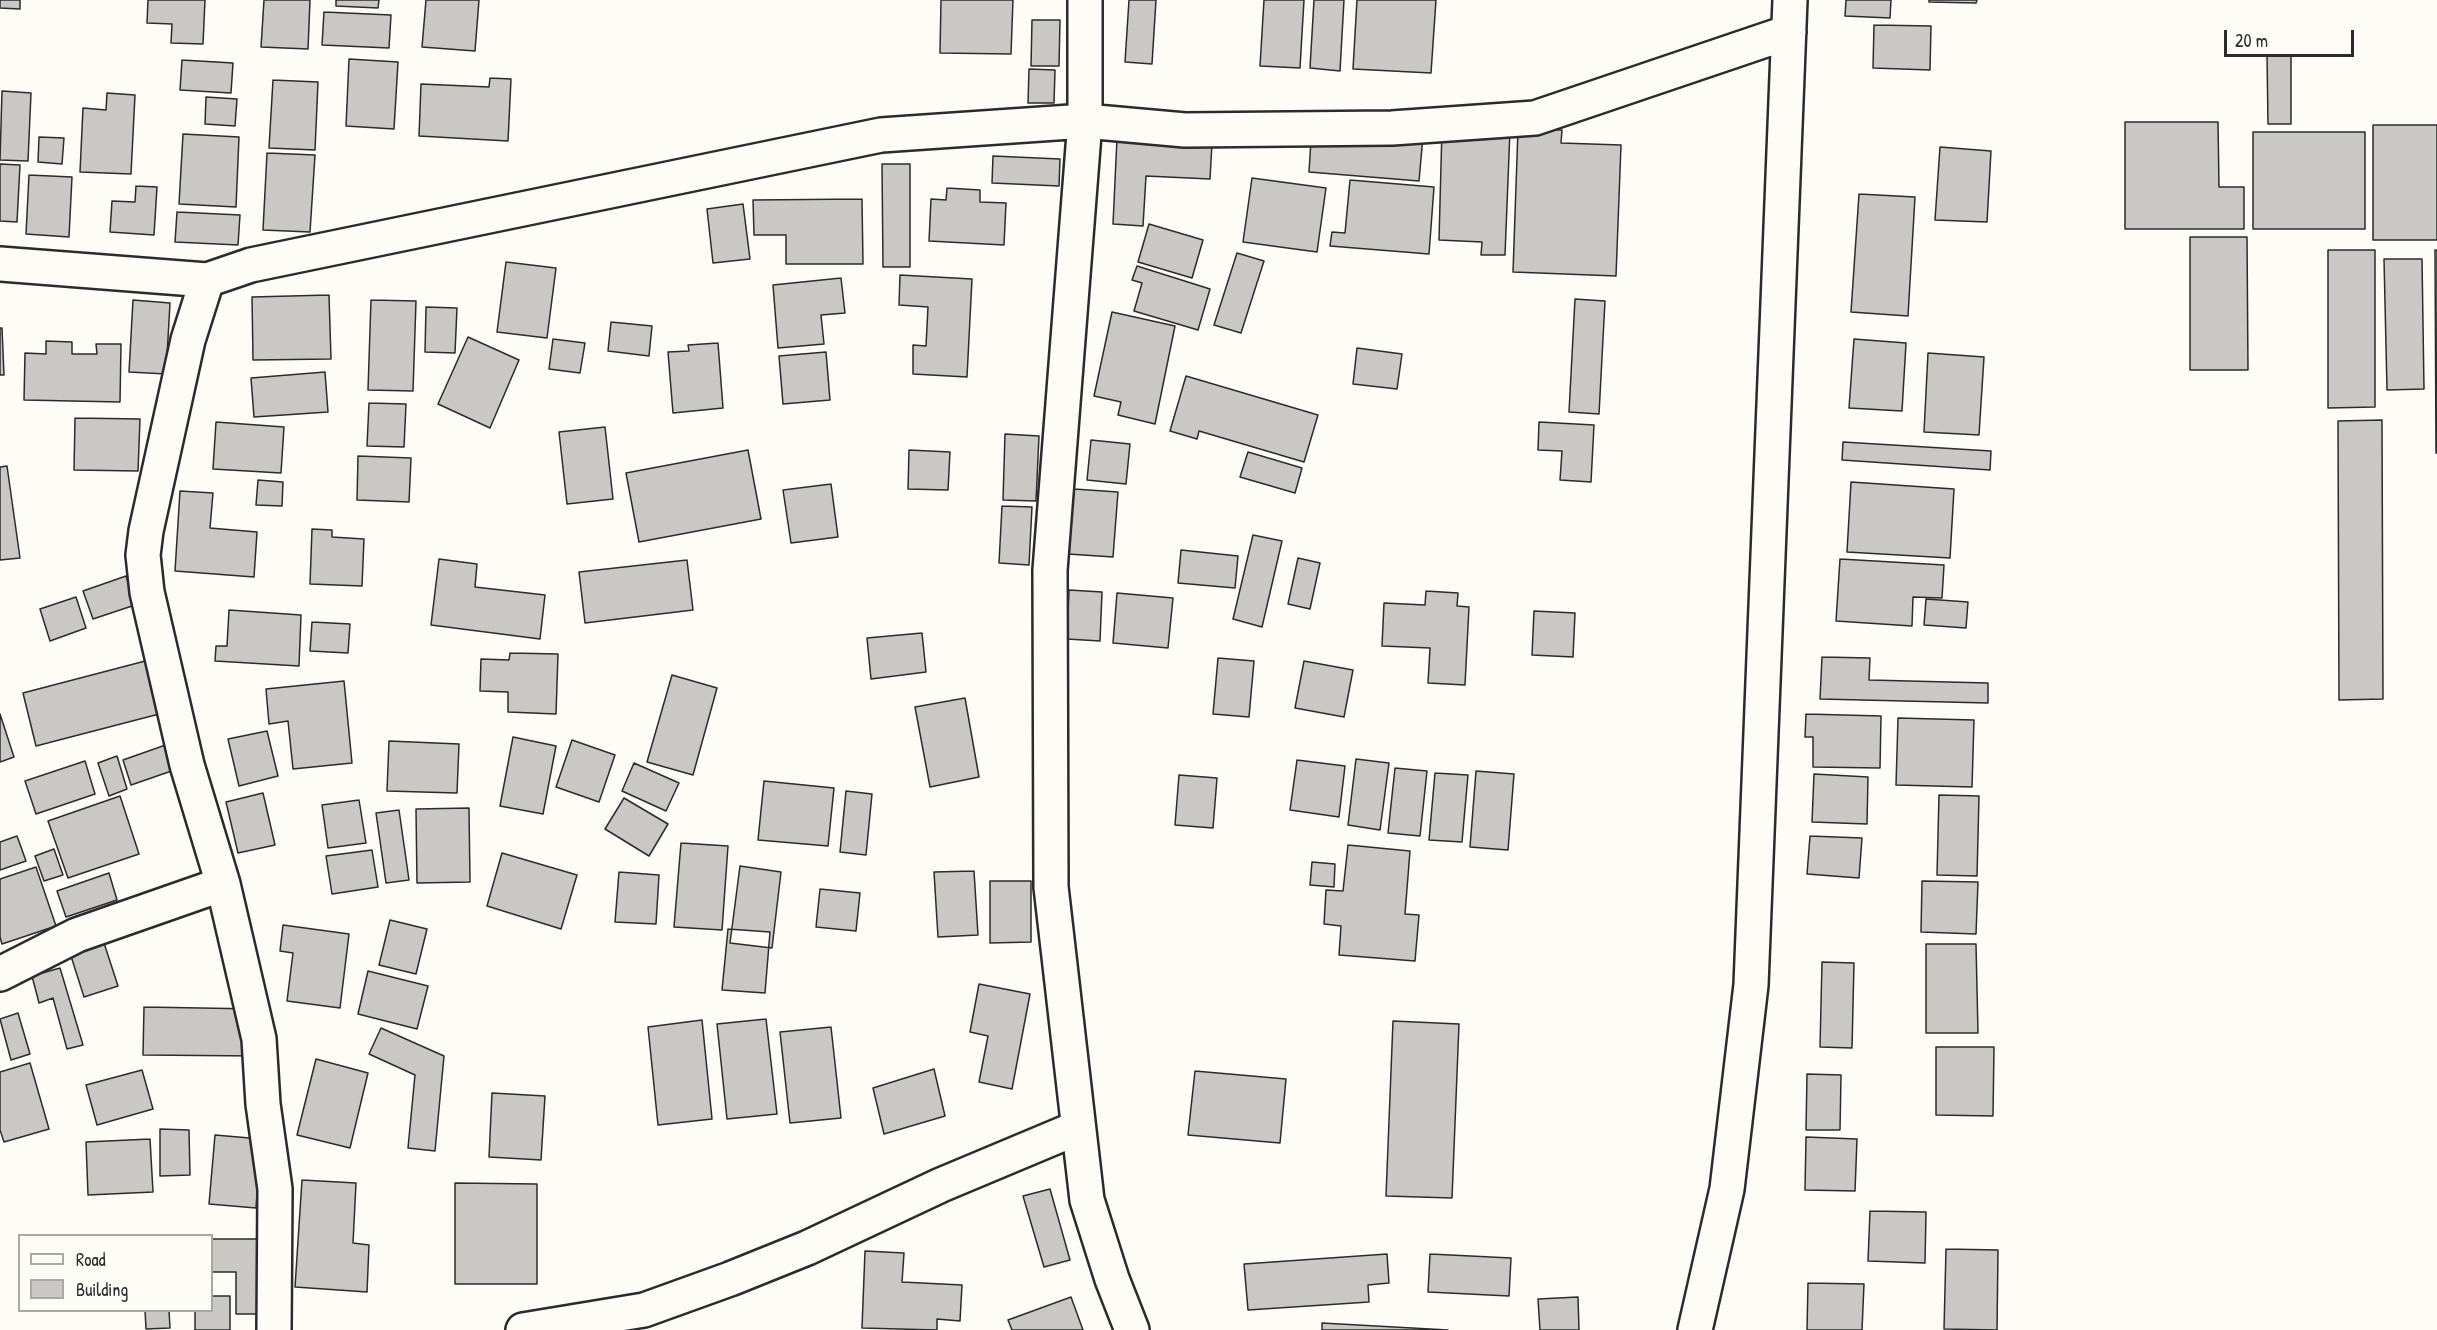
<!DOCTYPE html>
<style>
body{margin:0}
#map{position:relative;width:2437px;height:1330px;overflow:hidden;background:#fdfcf7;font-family:"Patrick Hand",sans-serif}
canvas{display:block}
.legend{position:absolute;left:18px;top:1234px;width:195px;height:78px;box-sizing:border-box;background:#fdfcf7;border:2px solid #a9a8a5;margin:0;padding:8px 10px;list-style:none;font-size:18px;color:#2b2b2b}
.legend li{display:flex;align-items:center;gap:12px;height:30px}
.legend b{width:30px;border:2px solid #a9a8a5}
.scale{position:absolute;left:2224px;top:30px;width:130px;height:27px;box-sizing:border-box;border:3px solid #2b2b2b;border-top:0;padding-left:8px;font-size:18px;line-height:21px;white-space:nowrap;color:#2b2b2b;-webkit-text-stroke:4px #fdfcf7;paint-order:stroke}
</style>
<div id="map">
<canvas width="2437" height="1330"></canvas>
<ul class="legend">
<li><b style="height:8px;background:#fdfcf7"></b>Road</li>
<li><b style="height:16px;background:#c9c8c4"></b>Building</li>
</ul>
<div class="scale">20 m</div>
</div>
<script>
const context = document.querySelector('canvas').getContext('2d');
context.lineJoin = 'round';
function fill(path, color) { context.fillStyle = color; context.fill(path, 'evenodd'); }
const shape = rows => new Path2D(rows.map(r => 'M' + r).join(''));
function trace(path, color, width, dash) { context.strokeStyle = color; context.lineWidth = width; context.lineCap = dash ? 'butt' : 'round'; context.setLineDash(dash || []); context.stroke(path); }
const building = shape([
 [0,0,20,0,20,9,0,8,0,0],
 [148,0,205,0,203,44,171,43,172,24,147,23,148,0],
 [264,0,310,0,308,49,261,47,264,0],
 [336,0,379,0,378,8,336,6,336,0],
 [426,0,479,0,475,51,422,47,426,0],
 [941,0,1013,0,1011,54,940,53,941,0],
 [1129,0,1156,0,1152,64,1125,62,1129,0],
 [1264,0,1304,0,1300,68,1260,66,1264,0],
 [1314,0,1344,0,1340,71,1310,68,1314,0],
 [1357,0,1436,0,1431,73,1353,69,1357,0],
 [1846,0,1891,0,1890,18,1845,16,1846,0],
 [1929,0,1977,0,1976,3,1929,2,1929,0],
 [324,12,391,15,389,48,322,45,324,12],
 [1032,20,1060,20,1059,66,1031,66,1032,20],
 [1874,25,1931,26,1930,70,1873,68,1874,25],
 [2267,55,2291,55,2291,124,2268,124,2267,55],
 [349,59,398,62,394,129,346,126,349,59],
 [182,60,233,63,231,93,180,90,182,60],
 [1029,69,1055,70,1054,103,1028,103,1029,69],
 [490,78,511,79,508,141,419,136,421,84,489,87,490,78],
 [273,80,318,82,315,150,269,148,273,80],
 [2,91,31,93,28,161,0,160,2,91],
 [107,93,135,95,131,174,80,172,83,108,106,110,107,93],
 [206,97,237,99,235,126,205,124,206,97],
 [2125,122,2218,122,2219,187,2244,187,2244,229,2125,229,2125,122],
 [2373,125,2437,125,2437,240,2373,240,2373,125],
 [1442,128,1510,130,1505,255,1481,255,1482,242,1439,240,1442,128],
 [1518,129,1562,130,1561,143,1621,145,1616,276,1513,272,1518,129],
 [2253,132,2365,132,2365,229,2253,229,2253,132],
 [183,134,239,137,236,207,179,204,183,134],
 [1423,136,1419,181,1309,172,1311,140,1423,136],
 [39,137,64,138,62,164,38,162,39,137],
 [1117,138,1212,143,1210,179,1146,176,1143,226,1113,224,1117,138],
 [1940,147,1991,151,1987,222,1935,220,1940,147],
 [267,153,315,155,310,232,263,230,267,153],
 [993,156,1060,159,1059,186,992,183,993,156],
 [0,164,20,165,17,222,0,221,0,164],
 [882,164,910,164,910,267,883,267,882,164],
 [29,175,72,177,69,237,26,234,29,175],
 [1252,178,1326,188,1317,252,1243,242,1252,178],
 [1350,180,1434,187,1429,254,1330,246,1332,232,1345,233,1350,180],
 [136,186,157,187,154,235,110,232,112,201,135,202,136,186],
 [947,188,980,190,980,202,1006,203,1004,245,929,241,931,199,946,200,947,188],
 [1859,194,1915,197,1908,316,1851,312,1859,194],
 [862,199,863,264,786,264,786,235,754,235,753,200,862,199],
 [743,204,750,259,713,263,707,209,743,204],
 [177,212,240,215,238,245,175,242,177,212],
 [1149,224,1203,240,1192,278,1138,262,1149,224],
 [2190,237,2247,237,2248,370,2190,370,2190,237],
 [2328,250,2375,250,2375,407,2328,408,2328,250],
 [2435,250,2437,250,2437,453,2436,453,2435,250],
 [1237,253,1264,261,1241,333,1214,325,1237,253],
 [2384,259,2422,259,2424,389,2387,390,2384,259],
 [506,262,556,268,547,338,497,332,506,262],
 [1137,266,1210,289,1198,330,1134,311,1142,283,1132,280,1137,266],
 [900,275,972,279,967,377,913,374,913,345,926,346,928,307,899,305,900,275],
 [841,278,845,313,821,315,824,344,778,348,773,285,841,278],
 [329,295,331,359,253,360,252,297,329,295],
 [1575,299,1605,301,1599,414,1569,412,1575,299],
 [133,300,170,303,166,374,129,372,133,300],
 [371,300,416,301,413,391,368,390,371,300],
 [426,307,457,308,455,353,425,352,426,307],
 [1112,312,1175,326,1155,424,1118,415,1121,402,1094,396,1112,312],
 [611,322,652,326,649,356,608,351,611,322],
 [0,328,2,328,4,375,0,375,0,328],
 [468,337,519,360,490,428,438,404,468,337],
 [553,339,585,343,580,373,549,369,553,339],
 [1854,339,1906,343,1902,411,1849,408,1854,339],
 [46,341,72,342,72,354,97,354,96,344,121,344,120,402,24,400,25,353,46,354,46,341],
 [718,343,723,408,673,413,668,352,689,351,688,345,718,343],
 [1357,348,1402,354,1397,389,1353,384,1357,348],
 [826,352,830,400,783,404,779,356,826,352],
 [1928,353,1984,357,1979,435,1924,432,1928,353],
 [325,372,328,412,254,417,251,378,325,372],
 [1186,376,1318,415,1304,462,1199,431,1197,439,1170,431,1186,376],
 [369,403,406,404,404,447,367,446,369,403],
 [75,418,140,419,138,471,74,470,75,418],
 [2382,420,2383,699,2339,700,2338,421,2382,420],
 [216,422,284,427,281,473,213,469,216,422],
 [1539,422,1594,425,1591,482,1560,480,1562,451,1538,450,1539,422],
 [605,427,613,499,567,504,559,432,605,427],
 [1005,434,1039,436,1036,501,1003,500,1005,434],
 [1091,440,1130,444,1126,484,1087,480,1091,440],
 [1843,442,1991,451,1990,470,1842,460,1843,442],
 [748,450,761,519,639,542,626,473,748,450],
 [909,450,950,452,948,490,908,489,909,450],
 [1248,452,1302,468,1295,493,1240,477,1248,452],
 [358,456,411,458,409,502,357,500,358,456],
 [7,466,20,558,0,560,0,467,7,466],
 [258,480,283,482,282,506,256,505,258,480],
 [1851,482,1954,489,1950,558,1847,552,1851,482],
 [831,484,838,537,791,543,783,490,831,484],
 [1074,489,1118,492,1113,557,1068,554,1074,489],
 [180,491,213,493,210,528,257,532,254,577,175,571,180,491],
 [1002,506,1032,507,1029,565,999,563,1002,506],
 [312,529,332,530,332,537,364,539,362,586,310,584,312,529],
 [1253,535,1282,541,1262,627,1233,619,1253,535],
 [1181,550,1238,556,1235,588,1178,583,1181,550],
 [1298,558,1320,563,1310,609,1288,604,1298,558],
 [439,559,477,564,475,587,545,595,540,639,431,625,439,559],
 [1840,559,1944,565,1942,598,1913,597,1912,626,1836,621,1840,559],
 [687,560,693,610,585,623,579,572,687,560],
 [126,576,135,605,93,619,83,591,126,576],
 [1069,590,1102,592,1100,641,1067,639,1069,590],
 [1426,591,1458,593,1457,606,1469,607,1465,685,1428,683,1430,648,1382,646,1384,603,1425,605,1426,591],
 [1117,593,1173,598,1168,648,1113,643,1117,593],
 [76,597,86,628,50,641,40,609,76,597],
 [1926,599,1968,602,1966,628,1924,625,1926,599],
 [229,610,301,615,299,666,215,661,216,646,227,646,229,610],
 [1534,611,1575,613,1573,657,1532,655,1534,611],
 [312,622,350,624,348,653,310,651,312,622],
 [922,633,926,672,871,679,867,638,922,633],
 [510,653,558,654,556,714,508,712,508,692,480,691,481,659,509,660,510,653],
 [1822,657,1870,658,1869,680,1988,683,1988,703,1820,699,1822,657],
 [1218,658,1254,661,1249,717,1213,714,1218,658],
 [149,660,163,713,36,746,23,693,149,660],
 [1304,661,1353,670,1344,717,1295,708,1304,661],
 [672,675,717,688,693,775,647,762,672,675],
 [344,681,352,763,293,769,288,721,269,724,266,689,344,681],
 [965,698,979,777,930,787,915,707,965,698],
 [0,714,14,757,0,762,0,714],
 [1806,714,1881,716,1880,768,1813,767,1813,737,1805,737,1806,714],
 [1898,718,1974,720,1972,787,1896,785,1898,718],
 [267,731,278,776,239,786,228,739,267,731],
 [513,737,556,746,543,814,500,806,513,737],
 [572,740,615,755,599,802,556,787,572,740],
 [389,741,459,744,457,793,387,791,389,741],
 [174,742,183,767,131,785,123,760,174,742],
 [117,756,127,789,109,796,98,763,117,756],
 [1356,759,1389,763,1380,830,1348,825,1356,759],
 [1297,760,1345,766,1339,817,1290,810,1297,760],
 [85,761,95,794,36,814,25,781,85,761],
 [634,763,679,783,666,811,622,791,634,763],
 [1395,768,1427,771,1420,836,1388,833,1395,768],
 [1476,771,1514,774,1508,850,1470,847,1476,771],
 [1435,773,1468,775,1462,842,1429,840,1435,773],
 [1814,774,1868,777,1867,824,1812,822,1814,774],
 [1179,775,1217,778,1213,828,1175,825,1179,775],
 [764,781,834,788,828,846,758,840,764,781],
 [846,791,872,794,866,855,840,852,846,791],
 [263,793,275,845,238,853,226,802,263,793],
 [1939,795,1979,796,1977,876,1937,875,1939,795],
 [120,796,139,854,68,878,48,821,120,796],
 [624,798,668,824,649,856,605,829,624,798],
 [359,800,366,843,328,848,322,805,359,800],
 [469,808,470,882,417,883,416,809,469,808],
 [399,810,409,880,386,883,376,813,399,810],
 [17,836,26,861,0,870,0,842,17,836],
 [1810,836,1862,838,1859,878,1807,874,1810,836],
 [681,843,728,846,722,930,674,927,681,843],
 [1348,845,1410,851,1405,914,1419,915,1415,961,1339,955,1341,926,1324,924,1326,890,1343,891,1348,845],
 [54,849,63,875,44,881,35,856,54,849],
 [372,850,378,887,332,894,326,856,372,850],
 [502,853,577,875,561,929,487,906,502,853],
 [1312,862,1335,864,1334,887,1310,885,1312,862],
 [740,866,781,872,772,948,730,943,740,866],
 [36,867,56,926,2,944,0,937,0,879,36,867],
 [974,871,978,935,938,937,934,872,974,871],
 [619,872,659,875,656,924,615,922,619,872],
 [109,873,117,900,66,917,57,891,109,873],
 [990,881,1031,881,1031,942,990,943,990,881],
 [1922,881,1978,882,1976,934,1921,932,1922,881],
 [820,889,860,893,856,931,816,927,820,889],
 [390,920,427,929,416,974,379,965,390,920],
 [283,925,349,934,340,1008,287,1001,293,953,280,951,283,925],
 [728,929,770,932,765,993,722,990,728,929],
 [104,943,118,986,84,997,70,953,104,943],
 [1926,944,1976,944,1978,1033,1926,1033,1926,944],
 [1822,962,1854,963,1852,1048,1820,1047,1822,962],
 [60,968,83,1045,67,1049,53,998,39,1003,32,976,60,968],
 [368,971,428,986,417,1029,358,1014,368,971],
 [979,984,1030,994,1012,1089,979,1082,988,1036,970,1032,979,984],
 [144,1007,257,1009,257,1056,143,1055,144,1007],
 [18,1013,30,1054,11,1060,0,1019,18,1013],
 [766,1019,777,1114,727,1119,717,1024,766,1019],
 [702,1020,712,1119,658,1125,648,1027,702,1020],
 [1393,1021,1459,1024,1452,1198,1386,1196,1393,1021],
 [831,1027,841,1118,790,1123,780,1032,831,1027],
 [381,1028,444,1056,435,1151,408,1148,415,1075,369,1054,381,1028],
 [1936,1047,1994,1047,1993,1116,1936,1115,1936,1047],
 [316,1059,368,1073,350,1148,297,1135,316,1059],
 [30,1063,49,1129,4,1142,0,1130,0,1072,30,1063],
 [934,1069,945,1116,884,1134,873,1088,934,1069],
 [142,1070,153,1109,97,1125,86,1085,142,1070],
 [1195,1071,1286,1079,1280,1143,1188,1135,1195,1071],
 [1807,1074,1841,1075,1840,1130,1806,1130,1807,1074],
 [492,1093,545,1096,541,1160,489,1157,492,1093],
 [160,1129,189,1130,190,1175,160,1176,160,1129],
 [215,1135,261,1139,256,1208,209,1204,215,1135],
 [1806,1137,1857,1139,1855,1191,1805,1190,1806,1137],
 [150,1139,153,1192,88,1195,86,1142,150,1139],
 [302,1180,356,1183,353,1243,369,1245,367,1292,295,1287,302,1180],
 [455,1183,537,1184,537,1284,455,1284,455,1183],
 [1050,1189,1070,1260,1044,1267,1023,1196,1050,1189],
 [1870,1211,1926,1212,1925,1263,1868,1261,1870,1211],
 [212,1239,259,1239,260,1314,236,1314,236,1272,212,1272,212,1239],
 [1946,1249,1998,1250,1997,1330,1944,1329,1946,1249],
 [865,1251,904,1253,902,1282,962,1285,960,1321,937,1319,937,1330,862,1328,865,1251],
 [1387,1254,1389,1283,1368,1285,1369,1302,1248,1310,1244,1264,1387,1254],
 [1430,1254,1511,1258,1509,1296,1428,1292,1430,1254],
 [1808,1283,1864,1284,1862,1330,1807,1330,1808,1283],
 [212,1296,230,1296,230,1330,195,1330,195,1310,212,1310,212,1296],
 [1071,1297,1083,1330,1012,1330,1008,1320,1071,1297],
 [1578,1297,1579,1330,1540,1330,1538,1299,1578,1297],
 [145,1310,169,1310,170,1328,146,1329,145,1310],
 [1322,1323,1448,1330,1322,1330,1322,1323]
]);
fill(building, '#c9c8c4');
trace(building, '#2b2b2b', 1.5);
const street = shape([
 [1085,0,1085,121,1050,570,1051,887,1087,1200,1112,1279,1132,1330],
 [0,264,207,280,251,265,881,135,1085,121,1185,130,1392,128,1535,118,1789,32],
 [207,280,188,340,146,531,143,555,147,592,187,765,223,884,259,1039,263,1104,275,1189,274,1330],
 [0,974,77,935,223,884],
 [523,1330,644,1310,730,1279,807,1248,941,1185,1077,1128],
 [1695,1330,1727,1189,1751,985,1790,0]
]);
trace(street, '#2b2b2b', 38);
trace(street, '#fdfcf7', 33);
</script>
